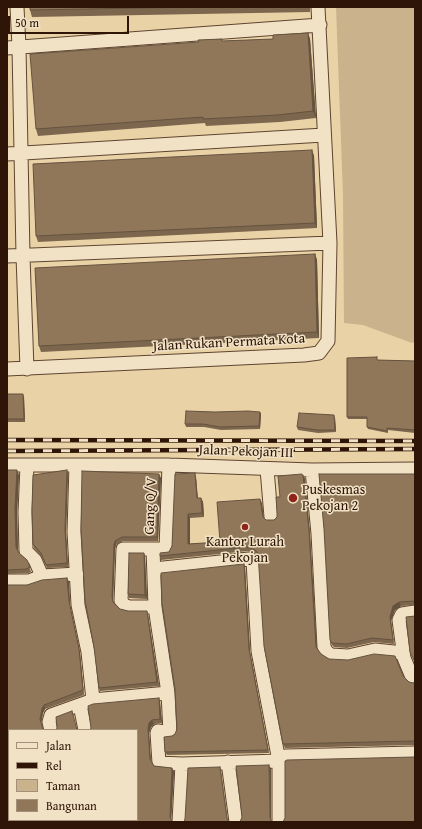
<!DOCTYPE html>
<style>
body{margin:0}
#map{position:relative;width:422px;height:829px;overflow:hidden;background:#ead2a7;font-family:"Gentium Book Plus",serif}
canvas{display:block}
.frame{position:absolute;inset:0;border:8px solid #2f1507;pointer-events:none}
.legend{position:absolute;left:8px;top:729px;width:130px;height:92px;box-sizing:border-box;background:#f1e2c6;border:1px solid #a3907a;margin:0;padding:5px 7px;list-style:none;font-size:12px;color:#2f1507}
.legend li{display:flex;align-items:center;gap:8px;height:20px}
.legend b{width:20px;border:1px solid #a3907a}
.scale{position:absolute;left:8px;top:16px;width:121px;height:18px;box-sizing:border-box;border:2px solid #2f1507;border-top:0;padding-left:5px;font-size:12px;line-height:14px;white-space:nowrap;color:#2f1507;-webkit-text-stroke:3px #f1e2c6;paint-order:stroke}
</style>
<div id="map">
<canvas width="422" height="829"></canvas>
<div class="frame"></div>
<ul class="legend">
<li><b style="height:5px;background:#f1e2c6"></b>Jalan</li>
<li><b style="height:5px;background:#2f1507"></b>Rel</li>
<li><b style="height:11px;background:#cab28c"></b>Taman</li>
<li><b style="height:11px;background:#90775a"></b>Bangunan</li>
</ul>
<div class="scale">50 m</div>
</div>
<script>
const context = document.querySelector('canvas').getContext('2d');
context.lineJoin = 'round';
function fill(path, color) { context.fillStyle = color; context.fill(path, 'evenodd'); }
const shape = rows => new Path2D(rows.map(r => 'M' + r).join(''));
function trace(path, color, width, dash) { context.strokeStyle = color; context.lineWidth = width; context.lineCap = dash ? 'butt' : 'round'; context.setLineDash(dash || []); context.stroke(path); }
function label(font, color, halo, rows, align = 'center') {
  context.font = font + ' "Gentium Book Plus",serif'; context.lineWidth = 3; context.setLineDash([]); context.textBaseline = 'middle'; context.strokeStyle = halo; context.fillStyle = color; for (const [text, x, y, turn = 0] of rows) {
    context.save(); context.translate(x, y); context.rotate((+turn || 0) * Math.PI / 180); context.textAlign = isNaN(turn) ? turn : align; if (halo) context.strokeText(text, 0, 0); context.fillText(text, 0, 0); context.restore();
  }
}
fill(shape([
 [336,7,415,7,415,342,412,343,363,325,344,323,343,195]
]), '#cab28c');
const minor = shape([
 [17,7,19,47,23,256,27,369],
 [7,48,320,25],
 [7,154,324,135],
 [7,256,330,243],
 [7,369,304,355,319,353,328,341,330,243,318,7],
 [7,465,169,465,312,470,415,469],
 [27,465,25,512,26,551,35,560,42,576],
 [76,465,74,532,78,605,88,652,93,700],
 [267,469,271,517],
 [312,470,318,534,324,647,327,652,331,655,348,656,375,650,403,653],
 [153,549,155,607,168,693,170,733,158,731,157,733,159,763,182,764,279,761,286,756,415,753],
 [154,569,249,559,253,561,258,651,279,761,279,822],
 [7,581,29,581,42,576,77,574],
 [155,607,129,607,124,605,121,601,123,549,166,549,169,465],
 [415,612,402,614,399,620,404,658,412,677,415,679],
 [80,705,85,730],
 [51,730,49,722,51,715,93,700,168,693],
 [228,762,236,822],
 [7,814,9,814],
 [99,822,99,820],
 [179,822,182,764]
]);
trace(minor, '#5e442f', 15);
trace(minor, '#f1e2c6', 13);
const rail = shape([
 [7,440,415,441],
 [7,451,415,449]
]);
trace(rail, '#2f1507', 4.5);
trace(rail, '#f1e2c6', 3, [9]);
fill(shape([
 [30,7,310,7,310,12,32,17,30,10],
 [308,33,310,39,316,118,280,122,206,126,205,123,38,136,36,129,223,41,273,39],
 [312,150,314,156,317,228,38,242,36,236],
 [315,254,317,260,319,338,41,352,39,346],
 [378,360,415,361,415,433,388,430,388,433,368,429,367,427,367,419,348,419,347,417],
 [7,394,24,397,25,422,7,422],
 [215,412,260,412,261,414,260,429,221,430,204,427,186,427,185,424],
 [335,418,336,432,318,433,298,430,297,427],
 [7,470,19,475,17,512,18,551,19,553,27,560,31,572,28,573,7,574],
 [68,474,66,532,68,567,47,568,42,557,34,548,33,544],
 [415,474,415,605,401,606,395,610,391,621,394,644,374,642,347,648,334,647,332,645,330,640],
 [302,475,303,475,305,479,310,535,317,649,321,654,329,659,403,676,409,682,413,683,415,682,415,745,285,748,283,744,259,556,257,554,248,551,161,560,160,556,169,552,172,546,196,477,198,498,201,498,203,502,204,517,190,518,190,544,220,542,262,503,264,518,266,520,274,520,277,517,280,497],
 [161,478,158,541,123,541,116,545,115,549,113,601,114,602,120,609,128,611,147,611,148,615,159,686,100,691,99,688,81,528],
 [144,553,145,557,147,599,129,598,128,594],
 [244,564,245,567,250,652,269,753,167,755,165,752,172,736,175,734],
 [67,578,69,582,70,606,80,653,84,695,45,709,43,713,41,724,9,730,9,806,7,806,7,585,27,585],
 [159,698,160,702,162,723,154,724,151,727,149,733,151,761,154,766,172,768,174,772,171,821,137,730]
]), '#7c664d');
fill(shape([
 [308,33,310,39,316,118,313,111],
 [312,150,314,156,317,228,315,223],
 [315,254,317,260,319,338,317,332],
 [23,394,24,397,25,422,24,419],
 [260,412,261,414,260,429,259,426],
 [334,415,335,418,336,432,335,430],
 [17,470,19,475,17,512,18,551,16,547,15,508],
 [67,470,68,474,66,532,68,567,67,563,65,529],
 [195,473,196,477,198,503,197,498],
 [159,474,161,478,158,541,157,537],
 [303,475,305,479,310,535,317,651,316,647],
 [201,498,203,502,204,517,202,513],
 [260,499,262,503,264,521,263,517],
 [188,514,190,518,190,548,188,544],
 [115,541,116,545,115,549,113,601,112,597,114,545],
 [144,553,145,557,147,599,145,595],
 [244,564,245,567,250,652,269,753,268,750,249,649],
 [67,578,69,582,70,606,80,653,84,695,83,690,69,601],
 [399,602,401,606,395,610,391,621,394,644,393,640,390,617,393,606],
 [147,611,148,615,159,686,157,682],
 [159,698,160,702,162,723,160,719],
 [44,705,45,709,43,713,41,724,40,719,42,709],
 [152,720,154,724,151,727,149,733,151,764,150,759,148,729,149,723],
 [269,765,271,769,271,822,270,818],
 [220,767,221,771,228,822,227,819],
 [172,768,174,772,171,822,170,817]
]), '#65533f');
const building = shape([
 [30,7,198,7,30,10,30,7],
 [308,33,313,111,277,115,203,119,203,117,36,129,30,54,199,42,198,40,222,39,222,41,273,39,273,35,308,33],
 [312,150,315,223,36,236,33,164,312,150],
 [315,254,317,332,39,346,35,268,315,254],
 [377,357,377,360,415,361,415,430,387,428,387,431,367,427,367,417,347,417,347,358,377,357],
 [7,394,23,394,24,419,7,419,7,394],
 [186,411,215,412,248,411,260,412,259,426,220,427,203,424,185,424,186,411],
 [299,413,334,415,335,430,317,430,297,427,299,413],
 [7,470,17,470,15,508,16,547,19,553,27,560,30,567,26,569,7,570,7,470],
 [67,470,65,529,67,563,46,565,41,553,33,544,32,509,33,475,67,470],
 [82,471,159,474,157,537,122,537,115,541,114,545,112,597,113,602,120,609,128,611,147,611,157,682,99,688,94,647,85,600,81,528,82,471],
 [195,473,197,498,201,498,202,513,188,514,188,544,220,542,217,502,260,499,263,517,266,520,274,520,277,517,277,513,276,497,280,497,278,476,302,474,302,475,303,475,309,530,316,647,321,654,329,659,348,660,374,654,395,656,403,676,409,682,413,683,415,682,415,741,413,741,283,744,264,646,258,553,255,550,247,547,160,556,160,553,169,552,172,546,175,474,195,473],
 [319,474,415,474,415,601,399,602,393,606,390,617,393,640,372,638,346,644,332,643,330,640,324,529,319,474],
 [129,553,144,553,145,595,128,594,129,553],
 [244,564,249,649,268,750,165,752,164,737,172,736,175,734,177,729,175,689,162,603,161,573,244,564],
 [67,578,69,601,79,649,83,690,44,705,42,709,40,719,43,730,9,730,9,802,7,802,7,585,27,585,42,580,67,578],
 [415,616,415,662,410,652,406,617,415,616],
 [159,698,160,719,152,720,149,723,148,729,150,759,154,766,172,768,170,817,172,822,104,822,105,820,137,820,137,730,90,730,91,728,88,706,93,704,159,698],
 [72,711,77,730,56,730,57,728,56,717,72,711],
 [415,756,415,822,283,822,285,818,285,761,287,760,414,757,415,756],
 [269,765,270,818,272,822,240,822,242,817,236,766,269,765],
 [220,767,227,819,229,822,184,822,185,819,188,768,220,767],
 [7,817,9,817,9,820,91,820,92,822,7,822,7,817]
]);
fill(building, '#90775a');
trace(building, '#65533f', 1);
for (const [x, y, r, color] of [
 [293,498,5,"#8f2418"],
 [245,527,4,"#8f2418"]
]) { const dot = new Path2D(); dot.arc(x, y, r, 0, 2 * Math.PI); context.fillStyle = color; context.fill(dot); trace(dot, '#f1e2c6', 1.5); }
label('14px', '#2f1507', '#f1e2c6', [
 ["Jalan Rukan Permata Kota",229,343,-3],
 ["Jalan Pekojan III",246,452,2],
 ["Gang Q/V",151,506,-88]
]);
label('14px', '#2f1507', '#f1e2c6', [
 ["Puskesmas",302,490],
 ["Pekojan 2",302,506],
 ["Kantor Lurah",245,542,"center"],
 ["Pekojan",245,558,"center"]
], 'left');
</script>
